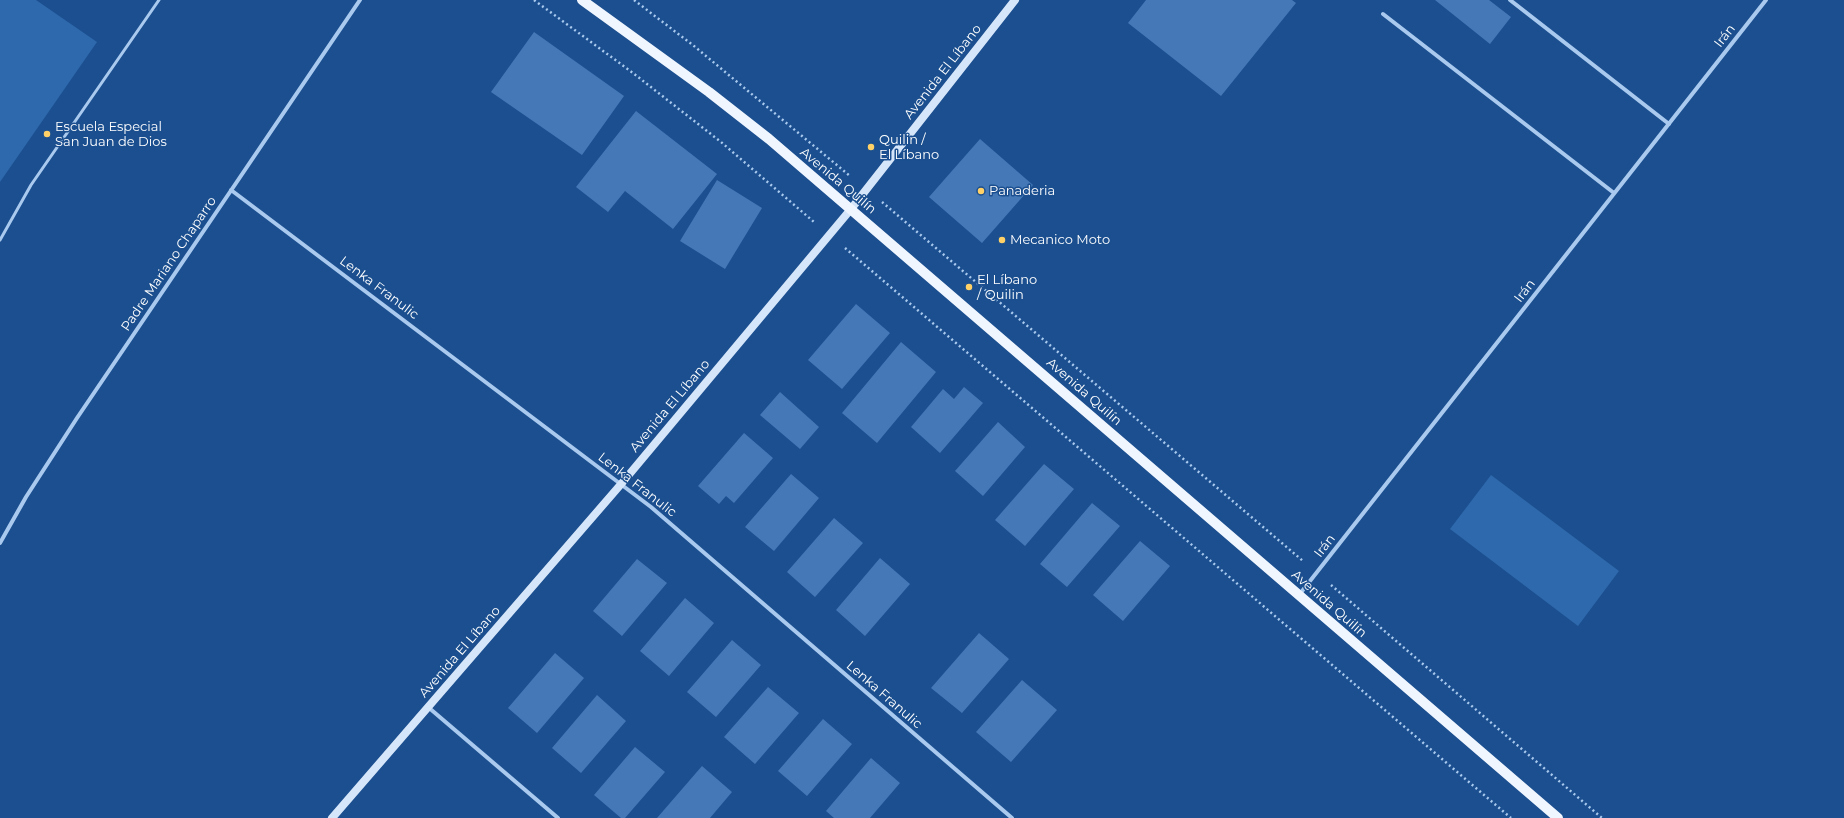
<!DOCTYPE html>
<meta charset="utf-8">
<style>
body{margin:0}
canvas{display:block;background:#1b4f8f}
</style>
<canvas width="1844" height="818"></canvas>
<script>
const context = document.querySelector('canvas').getContext('2d');
context.lineJoin = 'round';
function fill(path, color) { context.fillStyle = color; context.fill(path, 'evenodd'); }
const shape = rows => new Path2D(rows.map(r => 'M' + r).join(''));
function trace(path, color, width, dash) { context.strokeStyle = color; context.lineWidth = width; context.lineCap = dash ? 'butt' : 'round'; context.setLineDash(dash || []); context.stroke(path); }
function label(font, color, halo, rows, align = 'center') {
  context.font = font + ' Montserrat,sans-serif'; context.lineWidth = 3; context.setLineDash([]); context.textBaseline = 'middle'; context.strokeStyle = halo; context.fillStyle = color; for (const [text, x, y, turn = 0] of rows) {
    context.save(); context.translate(x, y); context.rotate((+turn || 0) * Math.PI / 180); context.textAlign = isNaN(turn) ? turn : align; if (halo) context.strokeText(text, 0, 0); context.fillText(text, 0, 0); context.restore();
  }
}
fill(shape([
 [0,0,36,0,97,42,0,182],
 [1491,475,1619,571,1578,626,1450,529]
]), '#2e69ad');
fill(shape([
 [1146,0,1292,0,1296,3,1221,96,1128,23],
 [1435,0,1489,0,1511,17,1490,44],
 [534,32,624,96,582,155,491,92],
 [636,111,717,174,673,229,625,191,608,212,576,187],
 [980,139,1033,185,982,243,929,197],
 [717,180,762,208,725,269,680,241],
 [856,304,890,333,842,389,808,360],
 [901,342,936,372,877,443,842,413],
 [964,387,983,403,940,453,911,427,943,389,954,399],
 [780,392,819,427,800,449,760,415],
 [998,422,1025,447,983,496,955,471],
 [744,433,773,458,734,503,726,496,719,504,698,486],
 [1044,464,1074,489,1025,546,995,520],
 [791,474,819,498,774,551,745,527],
 [1092,503,1120,526,1067,587,1040,564],
 [834,518,863,543,815,597,787,572],
 [1140,541,1170,566,1123,621,1093,595],
 [880,558,910,584,865,636,836,610],
 [637,559,667,583,622,636,593,611],
 [685,598,714,623,669,676,640,651],
 [979,633,1009,659,962,713,931,688],
 [732,640,761,665,716,717,687,692],
 [555,653,584,678,537,733,508,708],
 [1022,680,1057,710,1011,762,976,732],
 [768,687,799,713,755,764,724,737],
 [597,695,626,721,581,773,552,748],
 [823,719,852,744,807,796,778,771],
 [635,747,665,772,625,818,621,818,594,795],
 [871,758,900,783,870,818,834,818,826,811],
 [702,766,732,792,710,818,657,818]
]), '#4478b7');
trace(shape([
 [534,0,633,73,721,142,814,222],
 [634,0,694,46,850,176],
 [882,202,1303,561],
 [845,248,1511,818],
 [1331,585,1602,818]
]), '#a9c9ee', 2.5, [2, 3]);
trace(shape([
 [0,240,31,185,159,0]
]), '#a9c9ee', 3);
trace(shape([
 [1510,0,1669,124],
 [1383,14,1614,193],
 [231,190,651,507,1012,818],
 [0,543,26,497,77,418,360,0],
 [1299,595,1766,0],
 [428,707,558,818]
]), '#a9c9ee', 4);
trace(shape([
 [332,818,622,483,851,209,1015,0]
]), '#d6e6fa', 8);
trace(shape([
 [582,0,709,92,769,139,1558,818]
]), '#f0f6ff', 10);
for (const [x, y, r, color] of [
 [47,134,4,"#ffd166"],
 [871,147,4,"#ffd166"],
 [981,191,4,"#ffd166"],
 [1002,240,4,"#ffd166"],
 [969,287,4,"#ffd166"]
]) { const dot = new Path2D(); dot.arc(x, y, r, 0, 2 * Math.PI); context.fillStyle = color; context.fill(dot); trace(dot, '#1b4f8f', 1.5); }
label('13px', '#fff', '#1b4f8f', [
 ["Irán",1725,36,-52],
 ["Avenida El Líbano",943,72,-52],
 ["Avenida Quilín",838,181,40],
 ["Padre Mariano Chaparro",169,264,-56],
 ["Lenka Franulic",379,288,37],
 ["Irán",1525,291,-52],
 ["Avenida Quilín",1084,392,41],
 ["Avenida El Líbano",670,406,-50],
 ["Lenka Franulic",637,485,38],
 ["Irán",1325,546,-52],
 ["Avenida Quilín",1329,604,41],
 ["Avenida El Líbano",460,652,-49],
 ["Lenka Franulic",884,695,41]
]);
label('13px', '#fff', '#1b4f8f', [
 ["Escuela Especial",55,127],
 ["San Juan de Dios",55,142],
 ["Quilin /",879,140],
 ["El Líbano",879,155],
 ["Panaderia",989,191],
 ["Mecanico Moto",1010,240],
 ["El Líbano",977,280],
 ["/ Quilin",977,295]
], 'left');
</script>
